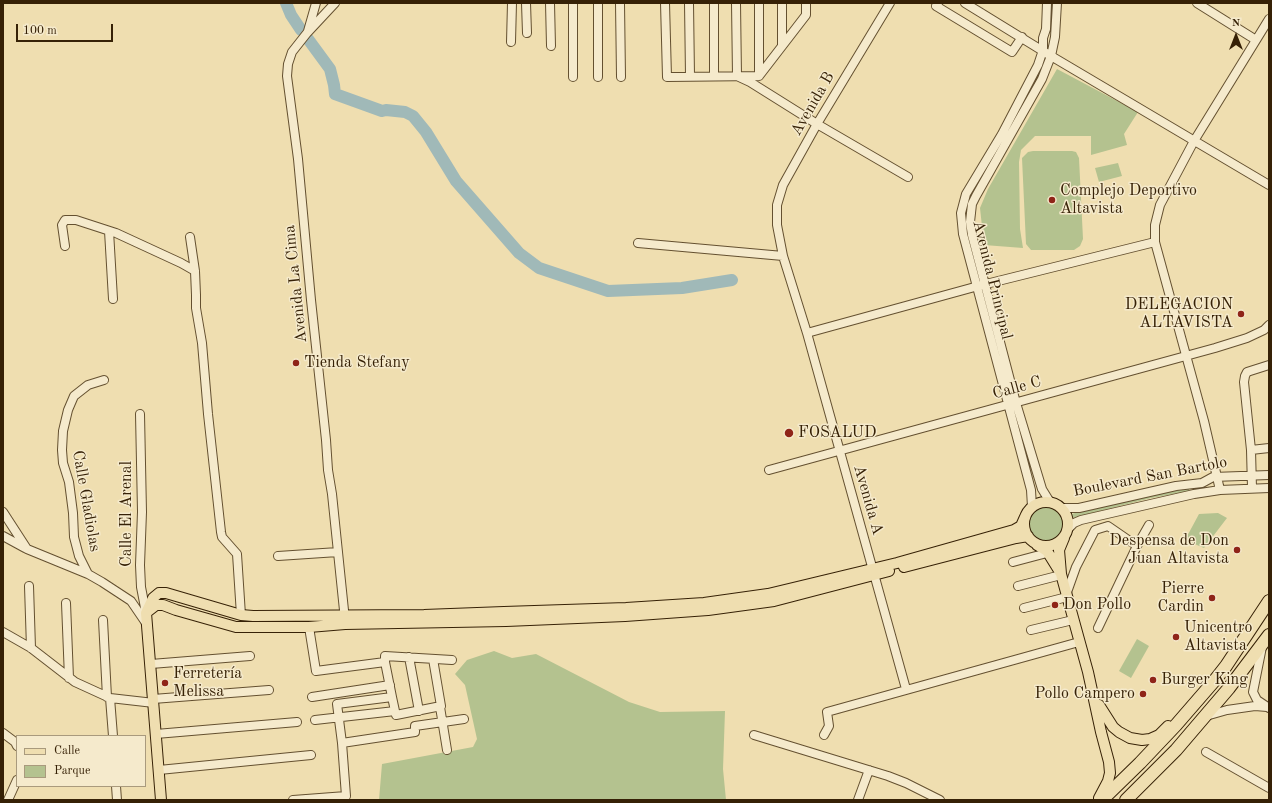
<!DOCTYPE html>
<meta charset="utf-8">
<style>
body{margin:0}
#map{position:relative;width:1272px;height:803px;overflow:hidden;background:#efdeb0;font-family:"Old Standard TT",serif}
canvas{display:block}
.frame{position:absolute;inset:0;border:4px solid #362106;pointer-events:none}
.legend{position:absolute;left:16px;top:735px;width:130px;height:52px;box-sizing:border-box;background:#f5eacc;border:1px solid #a99a7d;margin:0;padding:5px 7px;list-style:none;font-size:12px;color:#362106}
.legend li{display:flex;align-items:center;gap:8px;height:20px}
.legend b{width:20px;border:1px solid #a99a7d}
.north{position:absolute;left:1216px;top:16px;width:40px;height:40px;-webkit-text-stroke:3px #f5eacc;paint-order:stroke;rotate:0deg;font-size:11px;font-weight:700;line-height:16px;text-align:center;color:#362106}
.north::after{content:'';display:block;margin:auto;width:14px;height:18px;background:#362106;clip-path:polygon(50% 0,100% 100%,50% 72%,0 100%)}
.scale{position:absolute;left:16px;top:24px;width:97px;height:18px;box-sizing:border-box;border:2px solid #362106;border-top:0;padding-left:5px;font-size:12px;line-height:14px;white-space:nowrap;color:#362106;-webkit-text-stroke:3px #f5eacc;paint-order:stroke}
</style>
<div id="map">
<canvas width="1272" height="803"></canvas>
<div class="frame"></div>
<ul class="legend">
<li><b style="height:5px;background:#efdeb0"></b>Calle</li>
<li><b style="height:11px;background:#b4c28f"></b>Parque</li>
</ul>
<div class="north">N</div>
<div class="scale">100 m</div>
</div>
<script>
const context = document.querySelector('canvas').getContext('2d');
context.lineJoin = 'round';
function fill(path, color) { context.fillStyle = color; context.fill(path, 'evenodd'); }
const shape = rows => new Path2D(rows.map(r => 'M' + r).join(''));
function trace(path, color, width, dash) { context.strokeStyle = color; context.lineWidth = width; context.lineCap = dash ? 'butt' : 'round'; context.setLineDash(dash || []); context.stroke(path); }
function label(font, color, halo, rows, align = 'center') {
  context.font = font + ' "Old Standard TT",serif'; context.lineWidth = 3; context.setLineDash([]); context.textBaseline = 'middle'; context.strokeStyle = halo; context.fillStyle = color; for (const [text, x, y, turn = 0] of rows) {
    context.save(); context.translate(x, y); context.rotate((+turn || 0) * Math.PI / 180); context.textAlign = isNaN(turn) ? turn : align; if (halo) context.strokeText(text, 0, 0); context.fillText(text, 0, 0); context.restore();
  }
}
fill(shape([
 [1057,69,1138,112,1124,134,1127,145,1091,155,1091,136,1035,136,1021,150,1019,162,1020,229,1023,248,984,245,980,208,988,189],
 [1033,151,1072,151,1076,152,1079,158,1083,239,1080,246,1074,250,1031,250,1026,244,1022,158,1028,152],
 [1118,163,1122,176,1099,182,1095,168],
 [1186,488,1189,488,1189,491,1151,498,1076,517,1074,518,1072,516,1072,514,1075,513,1118,501],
 '1029 524a17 17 0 1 1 34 0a17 17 0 1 1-34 0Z',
 [1218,513,1227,518,1204,548,1185,540,1199,514],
 [1137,639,1149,646,1131,678,1119,671],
 [494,651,512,658,536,654,629,702,660,712,725,711,723,769,726,800,379,800,382,764,473,747,477,739,465,685,455,674,467,660]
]), '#b4c28f');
trace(shape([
 [286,3,291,15,301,30],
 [308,39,330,69,334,85,335,94,382,111,386,110,405,112,413,116,426,132,456,181,519,253,539,268,608,291,682,288,732,280]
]), '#a0b9b8', 12);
const minor = shape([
 [335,3,307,33,292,52,288,64,287,76,298,159,311,300,326,440,328,470,332,494,345,620],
 [526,3,527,33],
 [550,3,551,46],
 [573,3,573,77],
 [598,3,598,77],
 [620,3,621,77],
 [665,3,667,77,759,76],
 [689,3,690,76],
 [714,3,714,76],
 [736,3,737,76,750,82,817,124,908,177],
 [759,3,759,76],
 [782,3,782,46],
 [890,3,817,124,783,185,777,205,777,225,783,256,807,333,906,689],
 [938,3,936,6,1012,52,1022,37],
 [965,3,1051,56,1269,185],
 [1197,3,1256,40],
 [308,31,316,3],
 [511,42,512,3],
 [759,76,806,15,806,3],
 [109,231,113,299],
 [190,237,195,271,196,295,196,308,202,343,208,414,221,532,222,537,237,554,241,615],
 [638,243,783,256],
 [65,246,62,225,65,220,76,220,116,233,181,263,195,271],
 [807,333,982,285,1155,242],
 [140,414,142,512,140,565,141,587,146,613],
 [1251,450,1269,448],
 [769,470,1215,348,1247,338,1264,330,1269,325],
 [1252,488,1251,450,1244,382,1245,376,1247,372,1269,365],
 [1220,490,1204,421,1155,242,1155,225,1160,205,1194,141,1269,19],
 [1050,502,1042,489,1016,403,972,235,970,222,972,204,976,196,1042,79,1051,56,1055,37,1057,3],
 [1032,507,1031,490,963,234,961,213,966,194,1002,134,1038,65,1043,50,1043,38,1046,29,1047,3],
 [1062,508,1079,508,1176,486,1202,483,1213,477,1269,475],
 [3,512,27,549,88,574,102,582,131,601,146,623],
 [1068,529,1074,523,1081,520,1194,494,1220,490,1269,488],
 [3,536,25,548],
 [278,556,338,552],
 [1013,562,1047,553],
 [88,574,79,556,74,537,73,513,69,482,63,463,62,450,63,431,68,410,74,396,88,385,104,380],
 [29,586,31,648],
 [1018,586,1061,575],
 [1066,595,1076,567,1095,530,1108,526,1137,546],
 [66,603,69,678],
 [1024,608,1067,597],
 [103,620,107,697],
 [1098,628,1137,546,1149,525],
 [1031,630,1073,620],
 [3,632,31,648,75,682,110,698,154,703],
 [1262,647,1253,692,1257,700,1269,708],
 [409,657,419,711],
 [385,662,385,656,452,660],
 [151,664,250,656],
 [312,697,390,685],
 [110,698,113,736],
 [153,699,269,690],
 [440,707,447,750],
 [395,711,396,715,441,706,433,659],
 [1206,716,1227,710,1255,706,1267,707],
 [315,720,395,711,392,697],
 [3,733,15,742,17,746],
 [156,734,297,722],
 [754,735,888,776,906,783,940,800],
 [824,735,829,726,827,712,1079,642],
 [342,743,415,732,415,726,464,719],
 [1206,752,1269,788],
 [159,770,311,755],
 [116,786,117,800],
 [8,800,17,780],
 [293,800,346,796,342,743,337,704,392,697,385,662,316,671,309,627],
 [858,800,869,770]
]);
const major = shape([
 '1024 524a22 22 0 1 1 44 0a22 22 0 1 1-44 0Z',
 [1064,538,1059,550,1061,574,1088,672,1101,732,1109,762,1110,773,1108,781,1099,798],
 [1037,545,1047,551,1060,572],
 [904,567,1016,538,1028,536],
 [147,612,156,605,163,605,176,610,236,627,309,627,345,624,506,621,625,616,708,610,774,601,889,571],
 [146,613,153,598,159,593,166,593,241,615,253,616,424,615,504,612,626,608,704,603,768,594,897,563,1014,530,1021,526,1025,517],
 [146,613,161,800],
 [1099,705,1113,727,1119,732,1130,738,1142,740,1150,739,1159,735,1168,726]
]);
const highway = shape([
 [1102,800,1140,763,1176,725,1215,680,1226,666,1269,601],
 [1126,800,1176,750,1229,688,1269,635]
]);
trace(minor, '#645030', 10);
trace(major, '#362106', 12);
trace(highway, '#362106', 14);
trace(minor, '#f5eacc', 8);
trace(major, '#efdeb0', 10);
trace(highway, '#efdeb0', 12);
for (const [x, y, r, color] of [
 [1052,200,4,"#8f2418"],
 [1241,314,4,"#8f2418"],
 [296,363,4,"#8f2418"],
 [789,433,5,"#8f2418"],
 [1237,550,4,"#8f2418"],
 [1212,598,4,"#8f2418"],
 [1055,605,4,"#8f2418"],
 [1176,637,4,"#8f2418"],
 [1153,680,4,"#8f2418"],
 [165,683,4,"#8f2418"],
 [1143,694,4,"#8f2418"]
]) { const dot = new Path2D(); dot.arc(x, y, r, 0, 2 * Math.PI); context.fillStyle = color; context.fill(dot); trace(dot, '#f5eacc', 1.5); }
label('16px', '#362106', '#f5eacc', [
 ["Avenida B",813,104,-60],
 ["Avenida Principal",992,280,76],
 ["Avenida La Cima",296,284,-96],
 ["Calle C",1017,388,-15],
 ["Boulevard San Bartolo",1150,477,-11],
 ["Avenida A",868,500,74],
 ["Calle Gladiolas",86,501,80],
 ["Calle El Arenal",127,514,-90]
]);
label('16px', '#362106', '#f5eacc', [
 ["Complejo Deportivo",1060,191],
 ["Altavista",1060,209],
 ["DELEGACION",1233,305,"right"],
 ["ALTAVISTA",1233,323,"right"],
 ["Tienda Stefany",304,363],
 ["FOSALUD",798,433],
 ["Despensa de Don",1229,541,"right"],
 ["Juan Altavista",1229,559,"right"],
 ["Pierre",1204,589,"right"],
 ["Cardin",1204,607,"right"],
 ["Don Pollo",1063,605],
 ["Unicentro",1184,628],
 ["Altavista",1184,646],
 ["Ferretería",173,674],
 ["Melissa",173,692],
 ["Burger King",1161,680],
 ["Pollo Campero",1135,694,"right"]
], 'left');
</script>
